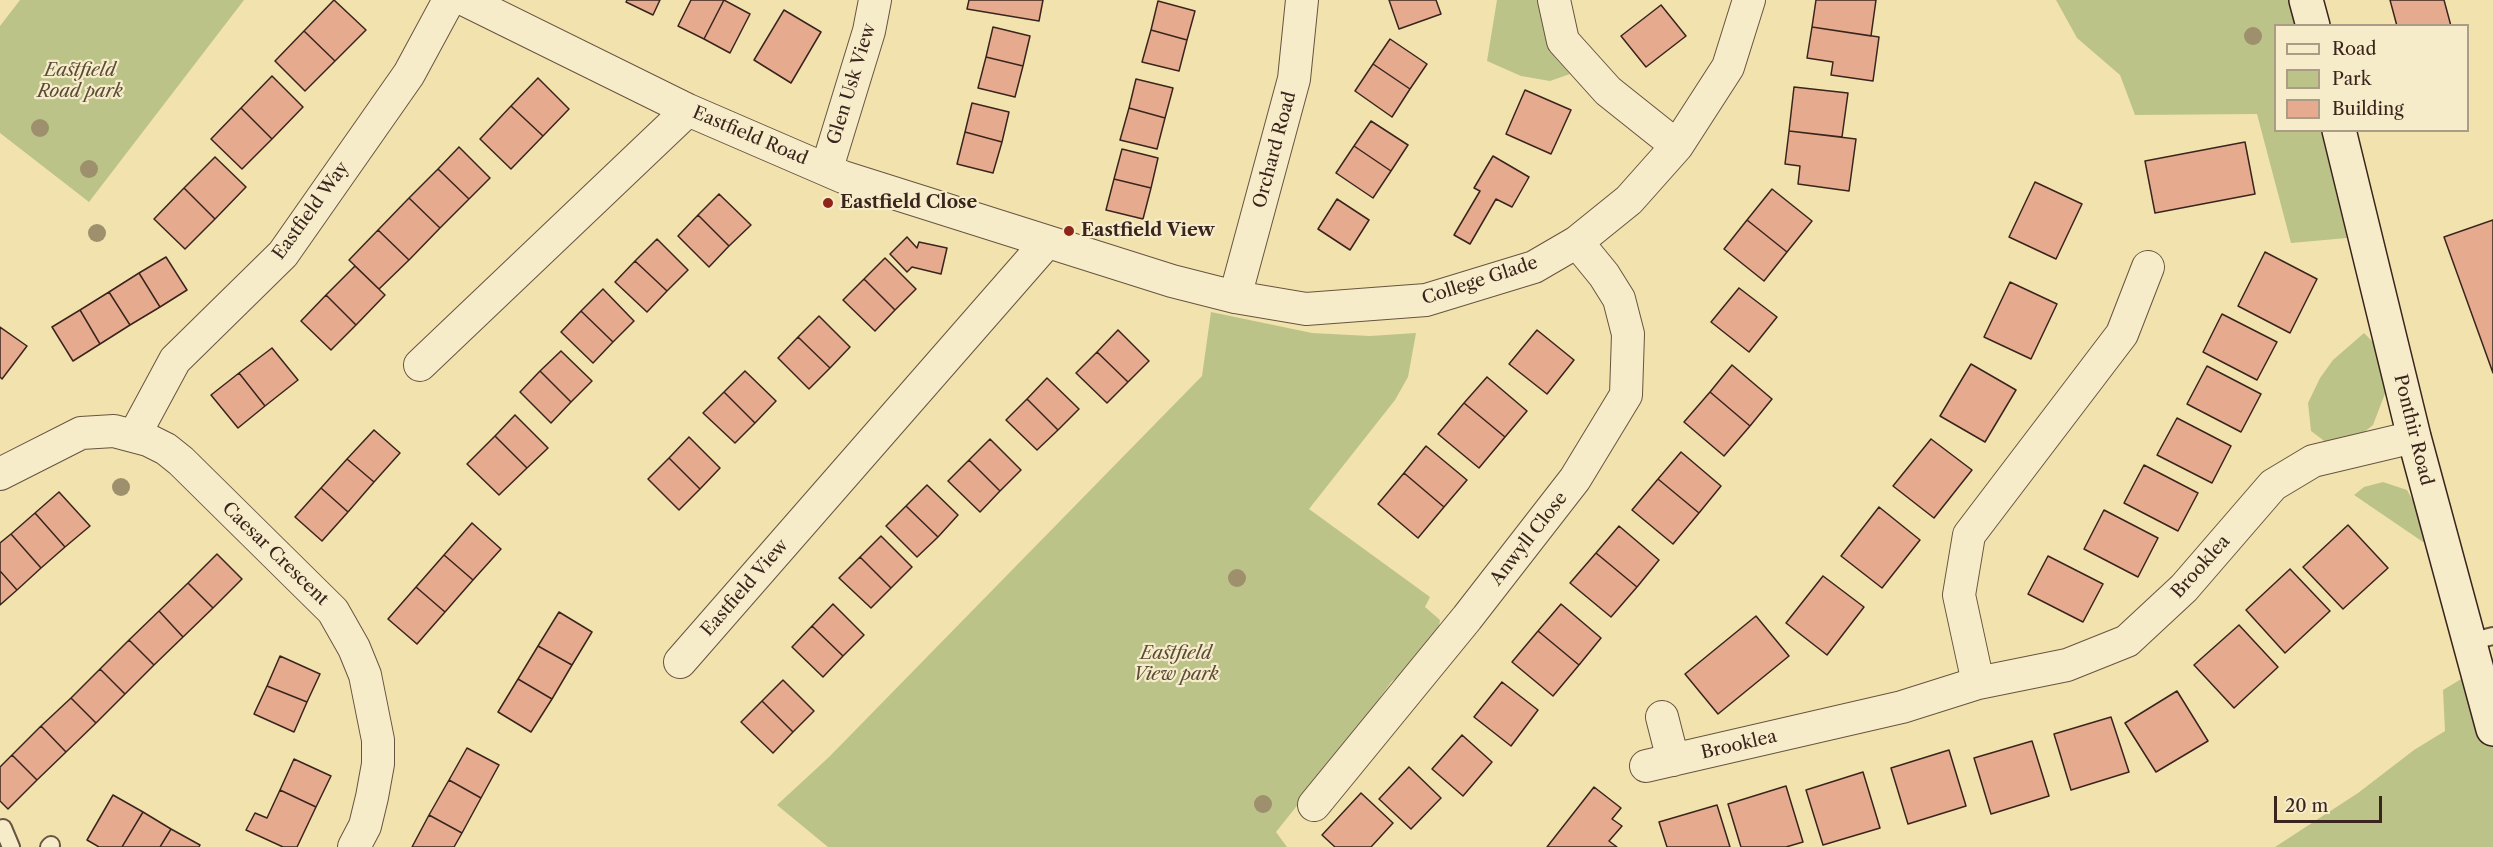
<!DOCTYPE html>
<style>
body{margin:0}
#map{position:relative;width:2493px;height:847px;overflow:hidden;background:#f2e2ae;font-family:"Libre Caslon Text",serif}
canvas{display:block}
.legend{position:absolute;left:2274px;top:24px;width:195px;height:108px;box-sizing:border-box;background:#f7ecca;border:2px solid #ab9c85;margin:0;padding:8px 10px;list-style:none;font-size:18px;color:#39251d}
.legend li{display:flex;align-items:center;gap:12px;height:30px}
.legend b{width:30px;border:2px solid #ab9c85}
.scale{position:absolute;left:2274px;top:796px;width:108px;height:27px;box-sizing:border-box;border:3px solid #39251d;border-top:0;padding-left:8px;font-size:18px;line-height:21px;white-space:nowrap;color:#39251d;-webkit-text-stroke:4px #f7ecca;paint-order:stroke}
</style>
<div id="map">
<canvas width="2493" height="847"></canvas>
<ul class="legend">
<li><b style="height:8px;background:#f7ecca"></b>Road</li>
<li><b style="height:16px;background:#bcc389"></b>Park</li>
<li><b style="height:16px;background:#e6ab8f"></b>Building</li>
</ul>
<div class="scale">20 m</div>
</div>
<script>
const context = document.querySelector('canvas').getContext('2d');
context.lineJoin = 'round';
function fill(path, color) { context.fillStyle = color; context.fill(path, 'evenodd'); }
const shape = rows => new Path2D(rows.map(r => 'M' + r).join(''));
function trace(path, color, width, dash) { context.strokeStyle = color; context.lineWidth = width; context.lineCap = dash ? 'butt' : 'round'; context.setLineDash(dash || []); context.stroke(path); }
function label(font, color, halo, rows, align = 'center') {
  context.font = font + ' "Libre Caslon Text",serif'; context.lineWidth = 4.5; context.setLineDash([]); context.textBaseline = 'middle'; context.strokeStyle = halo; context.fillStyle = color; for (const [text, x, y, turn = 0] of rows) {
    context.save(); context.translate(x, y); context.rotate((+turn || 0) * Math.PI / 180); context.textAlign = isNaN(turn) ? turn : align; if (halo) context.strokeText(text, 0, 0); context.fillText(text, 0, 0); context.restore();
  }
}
fill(shape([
 [20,0,244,0,89,202,0,133,0,26],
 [1497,0,1542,0,1546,27,1555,57,1570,74,1550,81,1521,76,1487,61],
 [2056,0,2289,0,2296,25,2276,26,2276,130,2321,131,2347,238,2291,243,2257,114,2135,115,2120,75,2077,38],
 [1211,312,1312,333,1370,336,1416,333,1408,377,1395,400,1309,509,1430,597,1425,607,1440,620,1438,634,1409,672,1392,681,1347,743,1276,832,1287,847,828,847,777,805,829,757,1202,376],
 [2364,333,2379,348,2386,391,2373,425,2352,442,2327,443,2311,431,2308,403,2320,378,2333,360],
 [2383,482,2407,490,2418,510,2426,544,2354,495,2364,487],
 [2476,670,2493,729,2493,847,2275,847,2358,793,2414,750,2445,731,2443,690]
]), '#bcc389');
const building = shape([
 [334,0,366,30,335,61,304,31,334,0],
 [627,0,660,0,653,15,626,2,627,0],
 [691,0,724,0,704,39,678,26,691,0],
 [724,0,750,14,730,53,704,39,724,0],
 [969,0,1043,0,1039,21,967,9,969,0],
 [1389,0,1436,0,1441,14,1399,29,1389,0],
 [1816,0,1876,0,1871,36,1812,27,1816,0],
 [2390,0,2444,0,2451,26,2397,26,2390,0],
 [1158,1,1195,11,1187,40,1151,30,1158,1],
 [1661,5,1686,36,1646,67,1621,36,1661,5],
 [784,10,821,32,791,83,754,60,784,10],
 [993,27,1030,36,1023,66,986,57,993,27],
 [1812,27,1879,37,1873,81,1831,75,1833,62,1807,58,1812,27],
 [1151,30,1187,40,1179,71,1142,62,1151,30],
 [304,31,335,61,305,91,275,61,304,31],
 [1390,39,1427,64,1410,89,1373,64,1390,39],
 [986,57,1023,66,1015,97,978,88,986,57],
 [1373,64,1410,89,1392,117,1355,91,1373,64],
 [272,76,303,107,272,139,241,108,272,76],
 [538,78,569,109,543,136,511,106,538,78],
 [1136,79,1173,88,1165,118,1129,108,1136,79],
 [1794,87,1848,93,1842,137,1789,131,1794,87],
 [1525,90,1571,110,1551,154,1506,134,1525,90],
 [972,103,1009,112,1002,142,965,132,972,103],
 [511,106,543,136,511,169,480,139,511,106],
 [241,108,272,139,242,169,211,139,241,108],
 [1129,108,1165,118,1157,149,1120,140,1129,108],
 [1371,121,1408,145,1391,171,1354,146,1371,121],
 [1789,131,1856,139,1849,191,1798,184,1800,166,1785,164,1789,131],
 [965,132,1002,142,993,173,957,164,965,132],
 [2245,142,2255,194,2155,213,2145,161,2245,142],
 [1354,146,1391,171,1373,198,1336,173,1354,146],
 [459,147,490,178,469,199,438,169,459,147],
 [1122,149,1158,158,1151,188,1114,179,1122,149],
 [1493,156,1529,177,1512,207,1496,199,1470,244,1454,235,1480,191,1474,188,1493,156],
 [215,157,246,187,215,219,184,188,215,157],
 [438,169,469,199,440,228,409,198,438,169],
 [1114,179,1151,188,1143,219,1106,210,1114,179],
 [2035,182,2082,204,2056,259,2009,237,2035,182],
 [184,188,215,219,185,249,154,219,184,188],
 [1772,189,1812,221,1787,252,1747,220,1772,189],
 [719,194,751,225,729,246,698,215,719,194],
 [409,198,440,228,409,260,378,230,409,198],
 [1337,199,1369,220,1350,250,1318,229,1337,199],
 [698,215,729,246,709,267,678,236,698,215],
 [1747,220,1787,252,1764,281,1724,249,1747,220],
 [2493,220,2493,373,2444,237,2493,220],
 [378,230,409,260,379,289,349,260,378,230],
 [907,237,917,248,919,242,947,248,941,274,912,267,907,272,890,254,907,237],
 [657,239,688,270,667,291,635,261,657,239],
 [2265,252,2317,279,2290,333,2238,306,2265,252],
 [166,257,187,290,160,307,139,273,166,257],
 [885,258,916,289,895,310,864,279,885,258],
 [635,261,667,291,647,312,615,282,635,261],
 [355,266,385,295,356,325,326,295,355,266],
 [139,273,160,307,130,325,109,292,139,273],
 [864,279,895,310,875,331,843,300,864,279],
 [2010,282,2057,304,2031,359,1984,337,2010,282],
 [1739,288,1777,317,1749,352,1711,322,1739,288],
 [603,289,634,321,613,342,581,311,603,289],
 [109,292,130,325,100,344,80,310,109,292],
 [326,295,356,325,331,350,301,321,326,295],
 [80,310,100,344,73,361,52,327,80,310],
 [581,311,613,342,593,363,561,332,581,311],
 [2222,314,2277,342,2257,380,2203,352,2222,314],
 [819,316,850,347,830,368,798,337,819,316],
 [0,327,27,346,2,379,0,377,0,327],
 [1118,330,1149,361,1128,382,1097,352,1118,330],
 [1537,330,1574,360,1547,394,1509,364,1537,330],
 [798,337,830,368,809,389,778,358,798,337],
 [272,348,298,380,265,406,239,373,272,348],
 [561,351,592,381,571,402,540,371,561,351],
 [1097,352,1128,382,1107,403,1076,373,1097,352],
 [1971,364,2016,390,1985,442,1940,416,1971,364],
 [1732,365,1772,399,1750,426,1710,392,1732,365],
 [2207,366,2261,394,2241,432,2187,404,2207,366],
 [540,371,571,402,551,423,520,392,540,371],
 [745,371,776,401,755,423,724,392,745,371],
 [239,373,265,406,238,428,211,395,239,373],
 [1487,377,1527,411,1505,437,1464,403,1487,377],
 [1047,378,1079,409,1058,430,1027,399,1047,378],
 [724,392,755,423,735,443,703,413,724,392],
 [1710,392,1750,426,1724,456,1684,422,1710,392],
 [1027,399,1058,430,1037,450,1006,420,1027,399],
 [1464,403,1505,437,1479,468,1438,434,1464,403],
 [515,415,548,448,527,468,495,436,515,415],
 [2177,418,2231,446,2212,483,2157,455,2177,418],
 [374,430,400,453,374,482,347,459,374,430],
 [495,436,527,468,499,495,467,464,495,436],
 [689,437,720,468,700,489,669,458,689,437],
 [990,439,1021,470,1000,491,969,460,990,439],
 [1931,439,1972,470,1934,518,1893,486,1931,439],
 [1426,446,1467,480,1444,507,1404,473,1426,446],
 [1681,452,1721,486,1699,513,1658,479,1681,452],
 [669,458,700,489,679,510,648,479,669,458],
 [347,459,374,482,348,512,321,488,347,459],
 [969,460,1000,491,980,512,948,481,969,460],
 [2144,465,2198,493,2178,531,2124,503,2144,465],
 [1404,473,1444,507,1418,538,1378,504,1404,473],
 [1658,479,1699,513,1673,544,1632,510,1658,479],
 [927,485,958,515,938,537,906,506,927,485],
 [321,488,348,512,322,541,295,517,321,488],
 [59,492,90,526,65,547,35,513,59,492],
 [906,506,938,537,917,557,886,526,906,506],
 [1879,507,1920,540,1882,588,1841,556,1879,507],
 [2104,510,2158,538,2138,577,2084,549,2104,510],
 [35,513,65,547,41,568,11,534,35,513],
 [472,523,501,549,473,580,444,555,472,523],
 [2348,525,2388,568,2343,609,2303,567,2348,525],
 [1619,526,1659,560,1637,587,1596,553,1619,526],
 [11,534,41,568,17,590,0,571,0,543,11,534],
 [881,536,912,567,891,588,860,557,881,536],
 [1596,553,1637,587,1611,617,1570,583,1596,553],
 [217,554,242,579,213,608,188,583,217,554],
 [444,555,473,580,445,612,416,587,444,555],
 [2048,556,2103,584,2083,622,2028,594,2048,556],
 [860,557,891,588,871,608,839,578,860,557],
 [2290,569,2330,611,2285,653,2246,610,2290,569],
 [0,571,17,590,0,605,0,571],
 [1823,576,1864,607,1827,655,1786,623,1823,576],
 [188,583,213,608,183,637,159,611,188,583],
 [416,587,445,612,417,644,388,619,416,587],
 [833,604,864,635,843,656,812,626,833,604],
 [1561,604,1601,638,1579,665,1538,631,1561,604],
 [159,611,183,637,154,665,129,640,159,611],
 [559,612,592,632,572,665,538,646,559,612],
 [1756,616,1789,656,1718,714,1685,674,1756,616],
 [2239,625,2278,667,2234,708,2194,665,2239,625],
 [812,626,843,656,823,677,792,647,812,626],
 [1538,631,1579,665,1553,696,1512,662,1538,631],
 [129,640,154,665,125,694,100,669,129,640],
 [538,646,572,665,552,699,518,679,538,646],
 [280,656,320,674,307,702,267,686,280,656],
 [100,669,125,694,96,723,71,698,100,669],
 [518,679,552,699,531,732,498,712,518,679],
 [783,680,814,711,793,732,762,701,783,680],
 [1502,682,1538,710,1511,746,1474,717,1502,682],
 [267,686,307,702,294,732,254,714,267,686],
 [2177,691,2208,741,2156,772,2125,723,2177,691],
 [71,698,96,723,66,752,41,726,71,698],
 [762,701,793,732,773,753,741,722,762,701],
 [2111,717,2129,772,2071,790,2054,734,2111,717],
 [41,726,66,752,37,780,12,755,41,726],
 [1462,735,1492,762,1463,796,1432,769,1462,735],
 [2032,741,2049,796,1991,814,1974,758,2032,741],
 [467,748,499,765,481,798,449,780,467,748],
 [1949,750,1966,806,1908,824,1891,768,1949,750],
 [12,755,37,780,8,809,0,801,0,767,12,755],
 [294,759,331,776,316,807,280,790,294,759],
 [1409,767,1441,798,1411,829,1379,799,1409,767],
 [1863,772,1880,828,1823,845,1806,790,1863,772],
 [449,780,481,798,462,833,429,815,449,780],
 [1786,786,1803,842,1786,847,1741,847,1728,804,1786,786],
 [1594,787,1621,808,1612,819,1622,826,1609,841,1617,847,1547,847,1594,787],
 [280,790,316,807,297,847,283,847,246,830,255,813,267,818,280,790],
 [1361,793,1393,823,1371,847,1335,847,1322,835,1361,793],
 [113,795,143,812,122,847,99,847,87,840,113,795],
 [1717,805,1730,847,1667,847,1659,822,1717,805],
 [143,812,171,829,160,847,122,847,143,812],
 [429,815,462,833,454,847,412,847,429,815],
 [171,829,200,845,199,847,160,847,171,829]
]);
fill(building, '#e6ab8f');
trace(building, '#39251d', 1.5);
const service = shape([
 [2469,642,2493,636],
 [3,828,11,847],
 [49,847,51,845]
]);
const minor = shape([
 [465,0,688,110,843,177,1172,281,1235,297,1306,309,1426,300,1534,267,1577,242,1629,200,1677,146,1728,67,1749,0],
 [1554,0,1563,41,1608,91,1677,146],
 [827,168,869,31,875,0],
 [1235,297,1294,79,1302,0],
 [420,365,688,110],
 [134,436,175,360,283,254,409,74,449,0],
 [0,474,81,433,114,431,148,440,166,449,181,461,333,611,354,648,365,675,378,740,378,764,372,797,365,826,354,847],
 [680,662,1047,242],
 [1978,683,1959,595,1969,535,2122,334,2148,267],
 [1662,717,1673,760],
 [1646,766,1902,707,1978,683,2067,665,2127,641,2184,588,2273,485,2313,461,2414,437],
 [1314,805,1467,618,1575,479,1626,395,1628,334,1619,299,1604,275,1577,242]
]);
const secondary = shape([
 [2306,0,2313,26],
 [2339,130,2414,437,2493,729]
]);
trace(service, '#675441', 20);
trace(minor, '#675441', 34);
trace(secondary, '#39251d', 36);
trace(service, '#f7ecca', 16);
trace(minor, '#f7ecca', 32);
trace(secondary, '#f7ecca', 33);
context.fillStyle = '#9e906d';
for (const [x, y] of [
 [2253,36],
 [40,128],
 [89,169],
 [97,233],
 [121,487],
 [1237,578],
 [1263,804]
]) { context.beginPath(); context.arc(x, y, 9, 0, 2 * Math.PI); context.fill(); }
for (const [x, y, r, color] of [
 [828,203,6,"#8f2418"],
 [1069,231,6,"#8f2418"]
]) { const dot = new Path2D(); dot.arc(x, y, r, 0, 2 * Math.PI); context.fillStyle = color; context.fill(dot); trace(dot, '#f7ecca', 2); }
label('italic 18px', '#5a4c38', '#f7ecca', [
 ["Eastfield",80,71],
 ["Road park",80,92],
 ["Eastfield",1176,654],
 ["View park",1176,675]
]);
label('18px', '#39251d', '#f7ecca', [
 ["Glen Usk View",852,84,-73],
 ["Eastfield Road",750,136,23],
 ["Orchard Road",1275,150,-75],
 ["Eastfield Way",311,211,-54],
 ["College Glade",1480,281,-18],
 ["Ponthir Road",2413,430,76],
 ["Anwyll Close",1529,539,-52],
 ["Caesar Crescent",275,554,44],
 ["Brooklea",2201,567,-48],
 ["Eastfield View",745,588,-49],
 ["Brooklea",1739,745,-13]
]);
label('bold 18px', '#39251d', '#f7ecca', [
 ["Eastfield Close",840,203],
 ["Eastfield View",1081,231]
], 'left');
</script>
